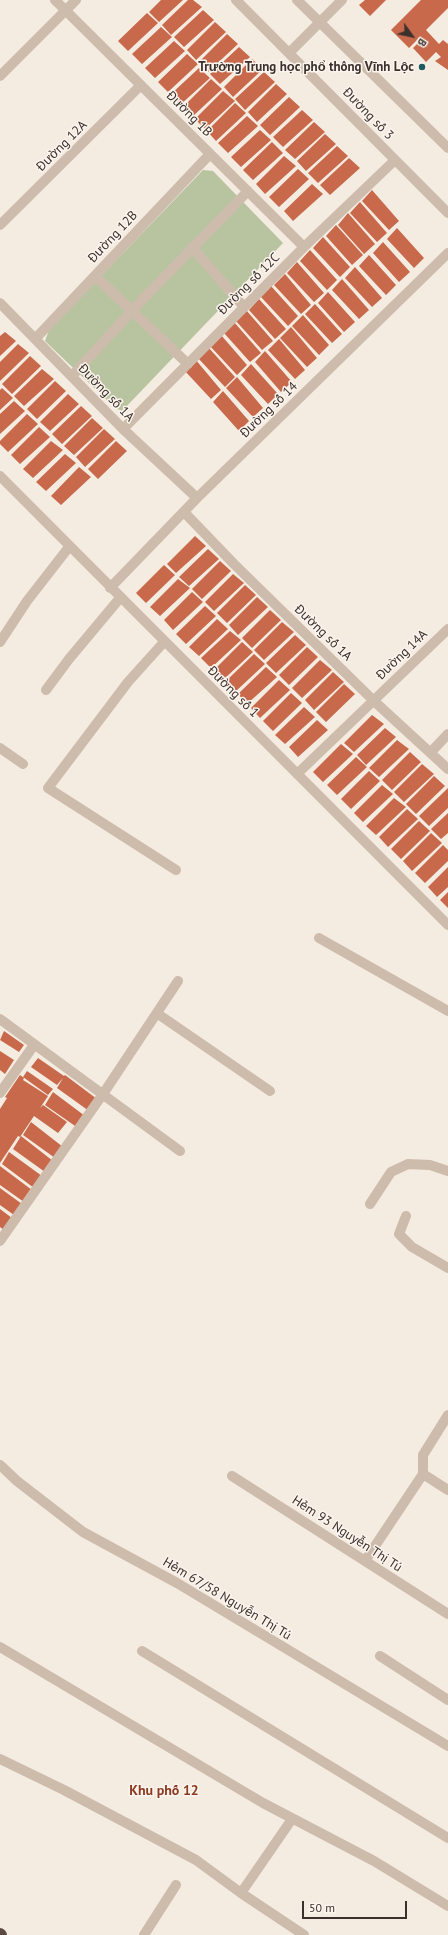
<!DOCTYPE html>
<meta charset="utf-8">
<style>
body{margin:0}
#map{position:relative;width:448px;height:1935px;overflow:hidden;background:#f4ebe1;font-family:"PT Sans",sans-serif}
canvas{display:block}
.north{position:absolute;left:392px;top:16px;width:40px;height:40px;-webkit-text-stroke:3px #fbf5ee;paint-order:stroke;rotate:123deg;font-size:11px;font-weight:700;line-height:16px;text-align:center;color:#3b302b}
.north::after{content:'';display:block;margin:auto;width:14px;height:18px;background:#3b302b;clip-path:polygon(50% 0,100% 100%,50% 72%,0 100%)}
.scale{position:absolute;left:302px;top:1901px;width:105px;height:18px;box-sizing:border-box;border:2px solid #3b302b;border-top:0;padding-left:5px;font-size:12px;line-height:14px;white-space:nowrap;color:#3b302b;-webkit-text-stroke:3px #fbf5ee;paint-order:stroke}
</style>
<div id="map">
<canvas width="448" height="1935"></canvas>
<div class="north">B</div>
<div class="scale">50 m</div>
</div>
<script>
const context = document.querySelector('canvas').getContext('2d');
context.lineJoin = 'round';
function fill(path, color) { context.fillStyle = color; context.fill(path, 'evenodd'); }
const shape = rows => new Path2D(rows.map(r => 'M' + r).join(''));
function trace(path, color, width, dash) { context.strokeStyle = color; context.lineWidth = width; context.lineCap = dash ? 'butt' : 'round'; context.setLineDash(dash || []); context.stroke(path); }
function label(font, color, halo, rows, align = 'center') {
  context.font = font + ' "PT Sans",sans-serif'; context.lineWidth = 3; context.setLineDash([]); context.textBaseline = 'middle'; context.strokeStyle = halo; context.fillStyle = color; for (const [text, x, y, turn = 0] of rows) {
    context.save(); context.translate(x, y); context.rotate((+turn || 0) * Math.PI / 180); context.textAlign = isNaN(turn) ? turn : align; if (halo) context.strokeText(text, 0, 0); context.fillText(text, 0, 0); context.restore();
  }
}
fill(shape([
 [203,170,213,171,283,243,122,411,115,408,45,341,49,330]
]), '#b8c4a0');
fill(shape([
 [161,0,183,0,159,22,149,12],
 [188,0,193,0,202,7,171,35,162,25],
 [365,0,386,0,370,16,359,5],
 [421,0,448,0,448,8,426,30,439,44,443,40,448,44,448,70,435,61,441,57,436,52,426,62,413,48,422,39,420,37,409,48,391,30],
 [203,10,214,20,184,47,174,37],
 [147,13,158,23,128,51,118,41],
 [215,22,226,32,196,60,187,50],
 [161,27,172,37,142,64,132,54],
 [227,34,238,44,208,72,199,62],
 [174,41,185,51,155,78,145,68],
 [239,47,250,57,220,84,210,74],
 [187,54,198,64,168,92,158,82],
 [252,59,263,69,233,97,224,87],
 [199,68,210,78,180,105,170,95],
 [264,72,275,82,245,110,235,99],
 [211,79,222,89,192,117,183,107],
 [276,84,287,94,257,122,248,112],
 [223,91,235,101,205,129,195,119],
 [289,97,300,107,270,135,260,125],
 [235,103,246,113,216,141,207,131],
 [302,110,313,120,283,147,273,137],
 [247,116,258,126,228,153,218,143],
 [314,122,325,132,295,159,285,150],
 [260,130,271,140,241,167,231,157],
 [325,134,336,144,306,171,297,161],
 [272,142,283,153,253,180,243,170],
 [337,146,348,156,318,183,308,173],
 [284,156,296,166,265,194,256,184],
 [349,158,360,168,330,195,320,185],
 [298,169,309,179,279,207,269,197],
 [312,184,323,194,293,221,284,211],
 [372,190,399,221,389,230,362,201],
 [360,202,387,233,377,242,350,213],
 [348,213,375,244,364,254,338,225],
 [336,225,363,255,352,265,326,236],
 [397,228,424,258,414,268,387,239],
 [323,237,350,267,340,277,313,248],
 [383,242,410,272,399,282,373,253],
 [310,250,337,280,327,290,300,261],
 [369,255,396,285,386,295,359,266],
 [297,262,324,293,314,302,287,273],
 [355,267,382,298,372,307,345,278],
 [285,274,311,305,301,314,274,285],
 [342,279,369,310,359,319,332,290],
 [271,286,298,316,288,326,261,297],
 [328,292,355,322,344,332,318,303],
 [259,299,286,329,275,339,249,310],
 [315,304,342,334,332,343,305,314],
 [246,310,273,341,262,350,236,321],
 [303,315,329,345,319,355,292,326],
 [234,322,261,353,250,362,224,333],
 [291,327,317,358,307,367,280,338],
 [5,332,16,341,0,356,0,336],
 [221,335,247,365,237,375,210,346],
 [279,339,305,370,295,379,268,350],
 [18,344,29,353,0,381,0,362],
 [208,347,235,377,225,387,198,358],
 [265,351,292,382,281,392,255,362],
 [30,356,41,366,12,394,2,384],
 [195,359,221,390,211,399,184,370],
 [251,364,278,394,268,404,241,375],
 [42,369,54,379,24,406,14,396],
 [237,377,263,408,253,417,226,388],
 [55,381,66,391,37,419,27,409],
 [2,388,13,398,0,410,0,390],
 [223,391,249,421,239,431,213,402],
 [68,394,79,404,50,431,40,422],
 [14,401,25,411,0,434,0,414],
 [81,406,92,416,62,444,52,434],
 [27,414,38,424,8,452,0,444,0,441],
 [92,418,103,428,74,455,64,446],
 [39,427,50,437,20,464,11,455],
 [104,429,115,439,85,467,76,457],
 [51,441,63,450,33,478,23,469],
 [116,441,127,451,98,479,88,469],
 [65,454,76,463,46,491,36,482],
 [79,467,91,477,61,505,51,496],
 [195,536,206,546,176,573,167,564],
 [208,549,219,559,189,586,179,577],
 [220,561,231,571,202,599,192,589],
 [164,565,175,575,146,603,136,593],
 [233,574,244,583,214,611,205,602],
 [178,579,190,588,160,616,150,607],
 [245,585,256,595,227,623,217,613],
 [192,592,203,602,173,630,164,620],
 [257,597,268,607,238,635,229,625],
 [205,606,216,616,186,644,176,634],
 [270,610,281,620,252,648,242,638],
 [217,619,228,629,199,656,189,647],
 [282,622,294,632,264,660,254,650],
 [230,631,241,640,211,668,201,658],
 [295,635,306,645,276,673,266,663],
 [242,642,253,652,223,680,214,670],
 [307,647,318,657,289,685,279,675],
 [254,654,265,664,235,692,225,682],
 [320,660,332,670,302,698,292,688],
 [266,667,277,677,247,704,238,694],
 [333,672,344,682,314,710,305,700],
 [279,680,290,690,260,718,251,708],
 [344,684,355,694,326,722,316,712],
 [291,693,302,703,273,731,263,721],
 [304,707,315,717,285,744,275,735],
 [372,715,384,724,354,752,344,743],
 [317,720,328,730,298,757,289,747],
 [385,728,396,737,366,765,357,755],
 [397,740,409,749,379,777,369,768],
 [341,744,353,754,323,782,313,772],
 [410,752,421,762,392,790,382,780],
 [356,757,367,767,337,795,327,785],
 [422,764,434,774,404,802,394,792],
 [369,771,380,781,351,809,341,799],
 [434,776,445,786,416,814,406,804],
 [382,785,393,794,363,822,354,813],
 [448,788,448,808,429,826,419,816],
 [394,798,406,807,376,835,366,826],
 [407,809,418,819,388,847,379,837],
 [448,813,448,833,441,839,431,829],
 [419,821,430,831,401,859,391,849],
 [431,833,442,843,412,871,403,861],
 [443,845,448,850,448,861,425,883,415,873],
 [448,867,448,887,437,897,428,887],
 [448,892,448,908,440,900],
 [4,1031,24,1045,19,1052,0,1040],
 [0,1051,14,1060,5,1074,0,1070],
 [38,1058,64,1076,65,1075,97,1099,89,1111,57,1088,63,1078,57,1085,31,1067],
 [27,1071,53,1089,48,1095,23,1077],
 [20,1075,24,1078,23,1080,48,1096,40,1108,43,1105,67,1122,58,1133,34,1116,20,1137,18,1136,0,1163,0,1109,7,1098,5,1097],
 [53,1092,85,1116,78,1128,45,1105],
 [31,1122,63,1147,55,1158,23,1135],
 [21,1136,53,1161,45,1172,13,1149],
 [9,1152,42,1176,34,1188,2,1164],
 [0,1166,32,1190,24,1202,0,1185],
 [0,1188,22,1204,14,1215,0,1205],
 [0,1209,12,1218,4,1230,0,1227]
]), '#c8694b');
trace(shape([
 [55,0,304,247],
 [236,0,448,213],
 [297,0,448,148],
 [290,52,342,0],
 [0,76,76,0],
 [0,225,141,85],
 [192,247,244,307],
 [95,276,188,364],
 [0,303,123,429,197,498],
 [36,338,210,154],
 [72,376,141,301,248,191],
 [123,429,304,247,395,160],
 [0,476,448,925],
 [184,512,234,564,374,701,448,769],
 [110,588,197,498,448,253],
 [0,642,27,601,69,547],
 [164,642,128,682,48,788,176,870],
 [46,690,69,659,120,598],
 [0,748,23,764],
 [431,752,448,734],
 [297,774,448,629],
 [319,938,448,1011],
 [158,1014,270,1091],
 [0,1019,180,1151],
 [0,1093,34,1045],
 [370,1204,391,1172,408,1164,430,1165,448,1171],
 [406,1216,399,1234,412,1247,448,1268],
 [0,1241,103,1094,178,981],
 [0,1465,17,1481,83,1532,177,1583,448,1746],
 [423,1474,423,1455,448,1415],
 [232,1476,448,1614],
 [365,1561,423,1474,448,1490],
 [0,1647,263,1803,374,1861,448,1906],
 [142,1651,448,1838],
 [380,1656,448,1700],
 [0,1759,64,1790,196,1860,241,1893,304,1935],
 [241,1893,292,1819],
 [144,1935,176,1885]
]), '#cdbbac', 10);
trace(shape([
 [0,1934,1,1935]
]), '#5c4a42', 12);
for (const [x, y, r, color] of [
 [422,67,4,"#1f5a5e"]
]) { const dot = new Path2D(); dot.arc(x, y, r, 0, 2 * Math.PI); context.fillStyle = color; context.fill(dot); trace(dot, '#fbf5ee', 1.5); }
label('bold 13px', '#3b302b', '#fbf5ee', [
 ["Trường Trung học phổ thông Vĩnh Lộc",414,67]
], 'right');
label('13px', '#3b302b', '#fbf5ee', [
 ["Đường 1B",189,114,45],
 ["Đường số 3",368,114,46],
 ["Đường 12A",62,146,-45],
 ["Đường 12B",113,237,-47],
 ["Đường số 12C",249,284,-45],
 ["Đường số 1A",106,393,46],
 ["Đường số 14",269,410,-44],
 ["Đường số 1A",323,633,44],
 ["Đường 14A",402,655,-44],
 ["Đường số 1",233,692,45],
 ["Hẻm 93 Nguyễn Thị Tú",347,1534,33],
 ["Hẻm 67/58 Nguyễn Thị Tú",227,1599,31]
]);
label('bold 14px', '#8c3b22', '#fbf5ee', [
 ["Khu phố 12",164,1791]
]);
</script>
